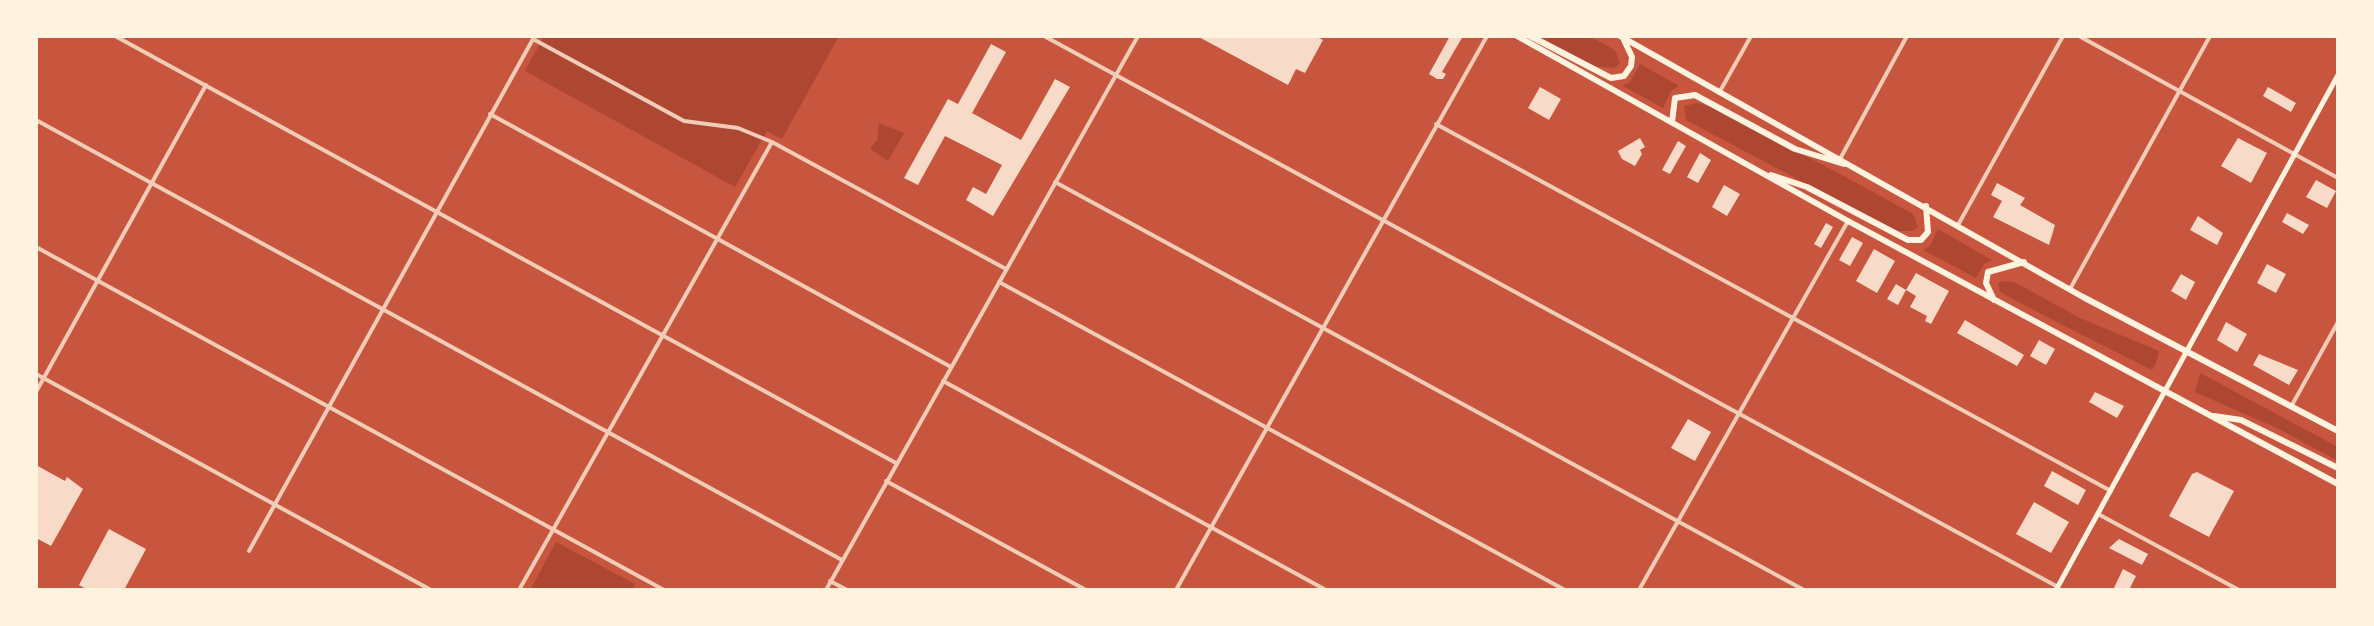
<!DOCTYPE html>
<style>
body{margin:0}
#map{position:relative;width:2374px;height:626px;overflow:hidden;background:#c8553d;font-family:"Work Sans",sans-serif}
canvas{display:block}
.frame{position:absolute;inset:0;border:38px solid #fff3e0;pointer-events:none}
</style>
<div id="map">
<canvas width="2374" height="626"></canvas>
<div class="frame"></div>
</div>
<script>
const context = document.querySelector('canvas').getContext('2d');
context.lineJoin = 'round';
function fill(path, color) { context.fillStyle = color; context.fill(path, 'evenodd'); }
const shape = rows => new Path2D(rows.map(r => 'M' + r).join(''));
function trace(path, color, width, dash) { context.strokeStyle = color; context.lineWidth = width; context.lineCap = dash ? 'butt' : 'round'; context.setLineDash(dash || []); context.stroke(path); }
fill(shape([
 [544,36,839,36,782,139,767,131,735,187,525,71],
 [1539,36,1589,36,1615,50,1620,63,1614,68,1594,66],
 [1640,64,1679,86,1671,91,1663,108,1623,86,1630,82],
 [1697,103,1711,107,1840,174,1913,214,1918,227,1912,231,1895,231,1686,120,1684,106],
 [879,123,904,133,888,161,870,149,877,140],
 [1938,229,1992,260,1984,264,1976,278,1923,250,1930,246],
 [2003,281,2014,282,2080,318,2159,351,2156,364,2152,370,2043,315,2000,292,1998,283],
 [2200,373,2338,447,2338,461,2279,429,2195,392],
 [556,542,635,584,632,590,530,590]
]), '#ae4732');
fill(shape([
 [1197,36,1315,36,1323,40,1305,73,1296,69,1288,85],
 [1450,36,1463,36,1442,72,1446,74,1443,79,1437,79,1429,74],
 [991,44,1006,52,972,113,1021,140,1055,79,1070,87,993,216,966,200,973,187,986,194,1002,165,945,136,918,185,904,178,948,99,958,104],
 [1540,87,1561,99,1549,120,1528,108],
 [2268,87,2296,103,2291,112,2263,96],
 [1640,138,1645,147,1640,150,1642,154,1635,166,1622,159,1618,151],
 [2238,138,2267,153,2251,183,2221,166],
 [1678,141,1686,146,1670,174,1662,170],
 [1700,153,1711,160,1698,183,1687,177],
 [2316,180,2336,191,2327,208,2306,197],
 [1997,183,2025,198,2020,205,2055,225,2049,245,1993,217,2002,201,1991,195],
 [1724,185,1740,194,1727,216,1712,207],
 [2287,213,2309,225,2303,234,2282,222],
 [2198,216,2223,233,2217,245,2190,230],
 [1826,223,1833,227,1821,248,1814,244],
 [1852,237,1863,243,1850,266,1839,260],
 [1874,249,1895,261,1877,293,1856,281],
 [2267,264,2286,274,2276,293,2257,283],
 [1916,273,1949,291,1931,324,1925,321,1927,316,1910,307,1916,296,1906,290,1898,305,1887,299,1896,284,1906,290],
 [2181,274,2195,282,2186,300,2171,291],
 [1965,320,2024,355,2017,366,1957,333],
 [2226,322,2247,334,2237,352,2217,340],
 [2039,340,2055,349,2046,365,2030,356],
 [2259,354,2298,370,2289,385,2253,365],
 [2095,392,2124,406,2117,418,2089,402],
 [1688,419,1711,432,1695,461,1671,448],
 [36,465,65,481,67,477,83,489,51,546,36,538],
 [2052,471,2086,490,2078,505,2044,486],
 [2197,472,2234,491,2209,537,2169,516,2192,474],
 [2034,502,2069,522,2051,553,2016,534],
 [109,529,146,549,124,590,88,590,79,585],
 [2119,539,2148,554,2142,565,2109,548],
 [2123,569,2136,576,2129,590,2113,590]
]), '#f7dbc8');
trace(shape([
 [115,36,896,463],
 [1044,36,2058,587],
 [2079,36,2338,178],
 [1719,93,1751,36],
 [490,114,951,367],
 [36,120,842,560],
 [1436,124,2111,491],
 [1840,159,1907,36],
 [1055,182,1804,590],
 [1958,225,2063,36],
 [36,247,664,590],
 [999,282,1565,590],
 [2070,289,2210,36],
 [36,374,431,590],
 [943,381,1326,590],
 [36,392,206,85],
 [2292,405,2338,322],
 [886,481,1086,590],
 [2098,514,2239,590],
 [249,551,533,39,684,121,738,128,772,142,1006,269],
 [830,581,847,590],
 [519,590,772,142],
 [826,590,1138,36],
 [1176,590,1487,36],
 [1639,590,1848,221]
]), '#f1ccb7', 4);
trace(shape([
 [2056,590,2338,75]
]), '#fff3e0', 5);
trace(shape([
 [1517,36,1848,221,2338,484],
 [1530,36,1611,78,1624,76,1631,66,1632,57,1624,40],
 [1620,36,2083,297,2338,431],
 [1672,122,1675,98,1695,95,1795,149,1844,164],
 [1771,175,1807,187,1908,240,1921,240,1928,232,1926,206],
 [1994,300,1986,283,1988,272,2024,262],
 [2214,416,2241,420,2338,468]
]), '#fff3e0', 6);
</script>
